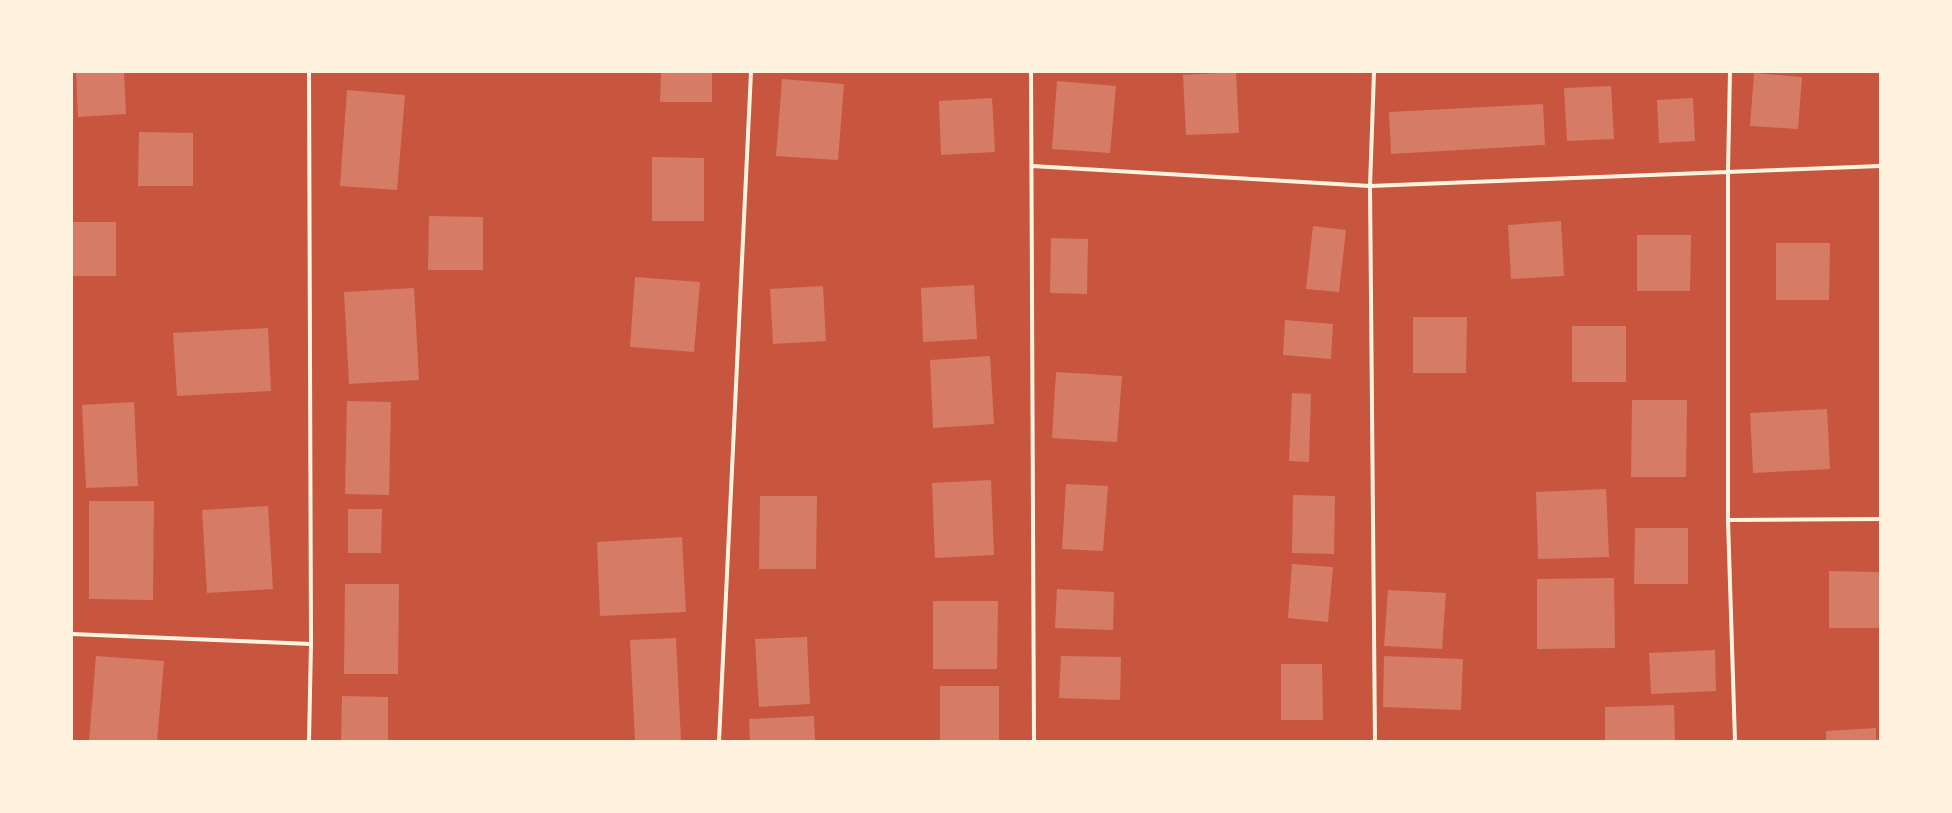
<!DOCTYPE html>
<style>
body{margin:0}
#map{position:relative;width:1952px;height:813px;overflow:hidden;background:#c8553d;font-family:"Times New Roman",serif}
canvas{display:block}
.frame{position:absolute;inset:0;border:73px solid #fff3e0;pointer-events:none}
</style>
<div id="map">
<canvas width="1952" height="813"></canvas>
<div class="frame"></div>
</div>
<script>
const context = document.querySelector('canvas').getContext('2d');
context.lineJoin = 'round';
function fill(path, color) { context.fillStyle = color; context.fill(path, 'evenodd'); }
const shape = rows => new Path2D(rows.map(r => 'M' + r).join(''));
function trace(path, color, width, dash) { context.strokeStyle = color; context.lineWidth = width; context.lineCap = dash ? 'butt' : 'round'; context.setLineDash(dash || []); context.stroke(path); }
fill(shape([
 [76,72,124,72,126,114,78,117],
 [661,72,712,72,712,102,660,102],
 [1236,72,1239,133,1186,135,1183,75],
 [1754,73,1802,77,1798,129,1750,126],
 [782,79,844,84,838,160,776,156],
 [1057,81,1116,86,1110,153,1052,149],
 [1611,86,1614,139,1567,141,1564,88],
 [347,90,405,95,397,190,340,186],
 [992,98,995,152,941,155,939,101],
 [1693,98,1695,141,1659,143,1657,100],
 [1543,104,1545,145,1391,154,1389,112],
 [139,132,193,133,193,186,138,186],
 [652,157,704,158,704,221,652,221],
 [429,216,483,217,483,270,428,270],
 [1561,221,1564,276,1511,279,1508,225],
 [72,222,116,222,116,276,72,276],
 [1313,226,1346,230,1339,292,1306,289],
 [1637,235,1691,235,1690,291,1637,291],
 [1051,238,1088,239,1087,294,1050,293],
 [1776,243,1830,243,1829,300,1776,300],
 [635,277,700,282,694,352,630,347],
 [974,285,977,339,923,342,921,288],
 [823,286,826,341,773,344,770,289],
 [414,288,419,380,349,384,344,292],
 [1413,317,1467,317,1466,373,1413,373],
 [1285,320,1333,324,1331,359,1283,355],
 [1572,326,1626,326,1626,382,1572,382],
 [268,328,271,391,177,396,173,333],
 [990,356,994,424,933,428,930,360],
 [1056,372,1122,376,1117,442,1052,438],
 [1292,393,1311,394,1309,462,1289,461],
 [1632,400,1687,400,1686,477,1631,477],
 [347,401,391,402,389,495,345,494],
 [134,402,138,486,86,488,82,405],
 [1827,409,1830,469,1753,473,1750,413],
 [991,480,994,555,935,558,932,483],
 [1066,484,1108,486,1103,551,1062,549],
 [1606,489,1609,557,1538,559,1536,492],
 [1293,495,1335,496,1334,554,1292,553],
 [760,496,817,496,816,569,759,569],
 [89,501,154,501,153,600,89,599],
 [268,506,273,589,207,593,202,510],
 [348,509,382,509,381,553,348,553],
 [1635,528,1688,528,1688,584,1634,584],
 [682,537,686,612,600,616,597,542],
 [1292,564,1333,567,1328,622,1288,618],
 [1829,571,1880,572,1880,628,1829,628],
 [1614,578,1615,648,1537,649,1537,579],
 [345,584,399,584,398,674,344,674],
 [1057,589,1114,592,1113,630,1055,628],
 [1388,590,1446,593,1442,649,1384,646],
 [933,601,998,601,997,669,933,669],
 [807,637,810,704,759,707,755,639],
 [676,638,681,741,635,741,630,640],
 [1715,650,1716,691,1651,694,1649,653],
 [96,656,164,661,157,741,89,740],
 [1061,656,1121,657,1120,700,1059,698],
 [1384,656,1463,659,1461,710,1383,707],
 [1281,664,1322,664,1323,720,1281,720],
 [940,686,999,686,999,741,940,741],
 [342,696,388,697,388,741,341,741],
 [1674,705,1675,741,1605,741,1605,707],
 [814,716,815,741,750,741,749,719],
 [1876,728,1876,741,1826,741,1826,731]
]), '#d67c66');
trace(shape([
 [1031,72,1034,741],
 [1374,72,1370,186,1375,741],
 [1730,72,1728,171,1728,520,1735,741],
 [1032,166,1370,186,1880,166],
 [1728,520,1880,519],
 [72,634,311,644],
 [309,741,311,644,309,72],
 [719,741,751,72]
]), '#fff3e0', 4);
</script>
